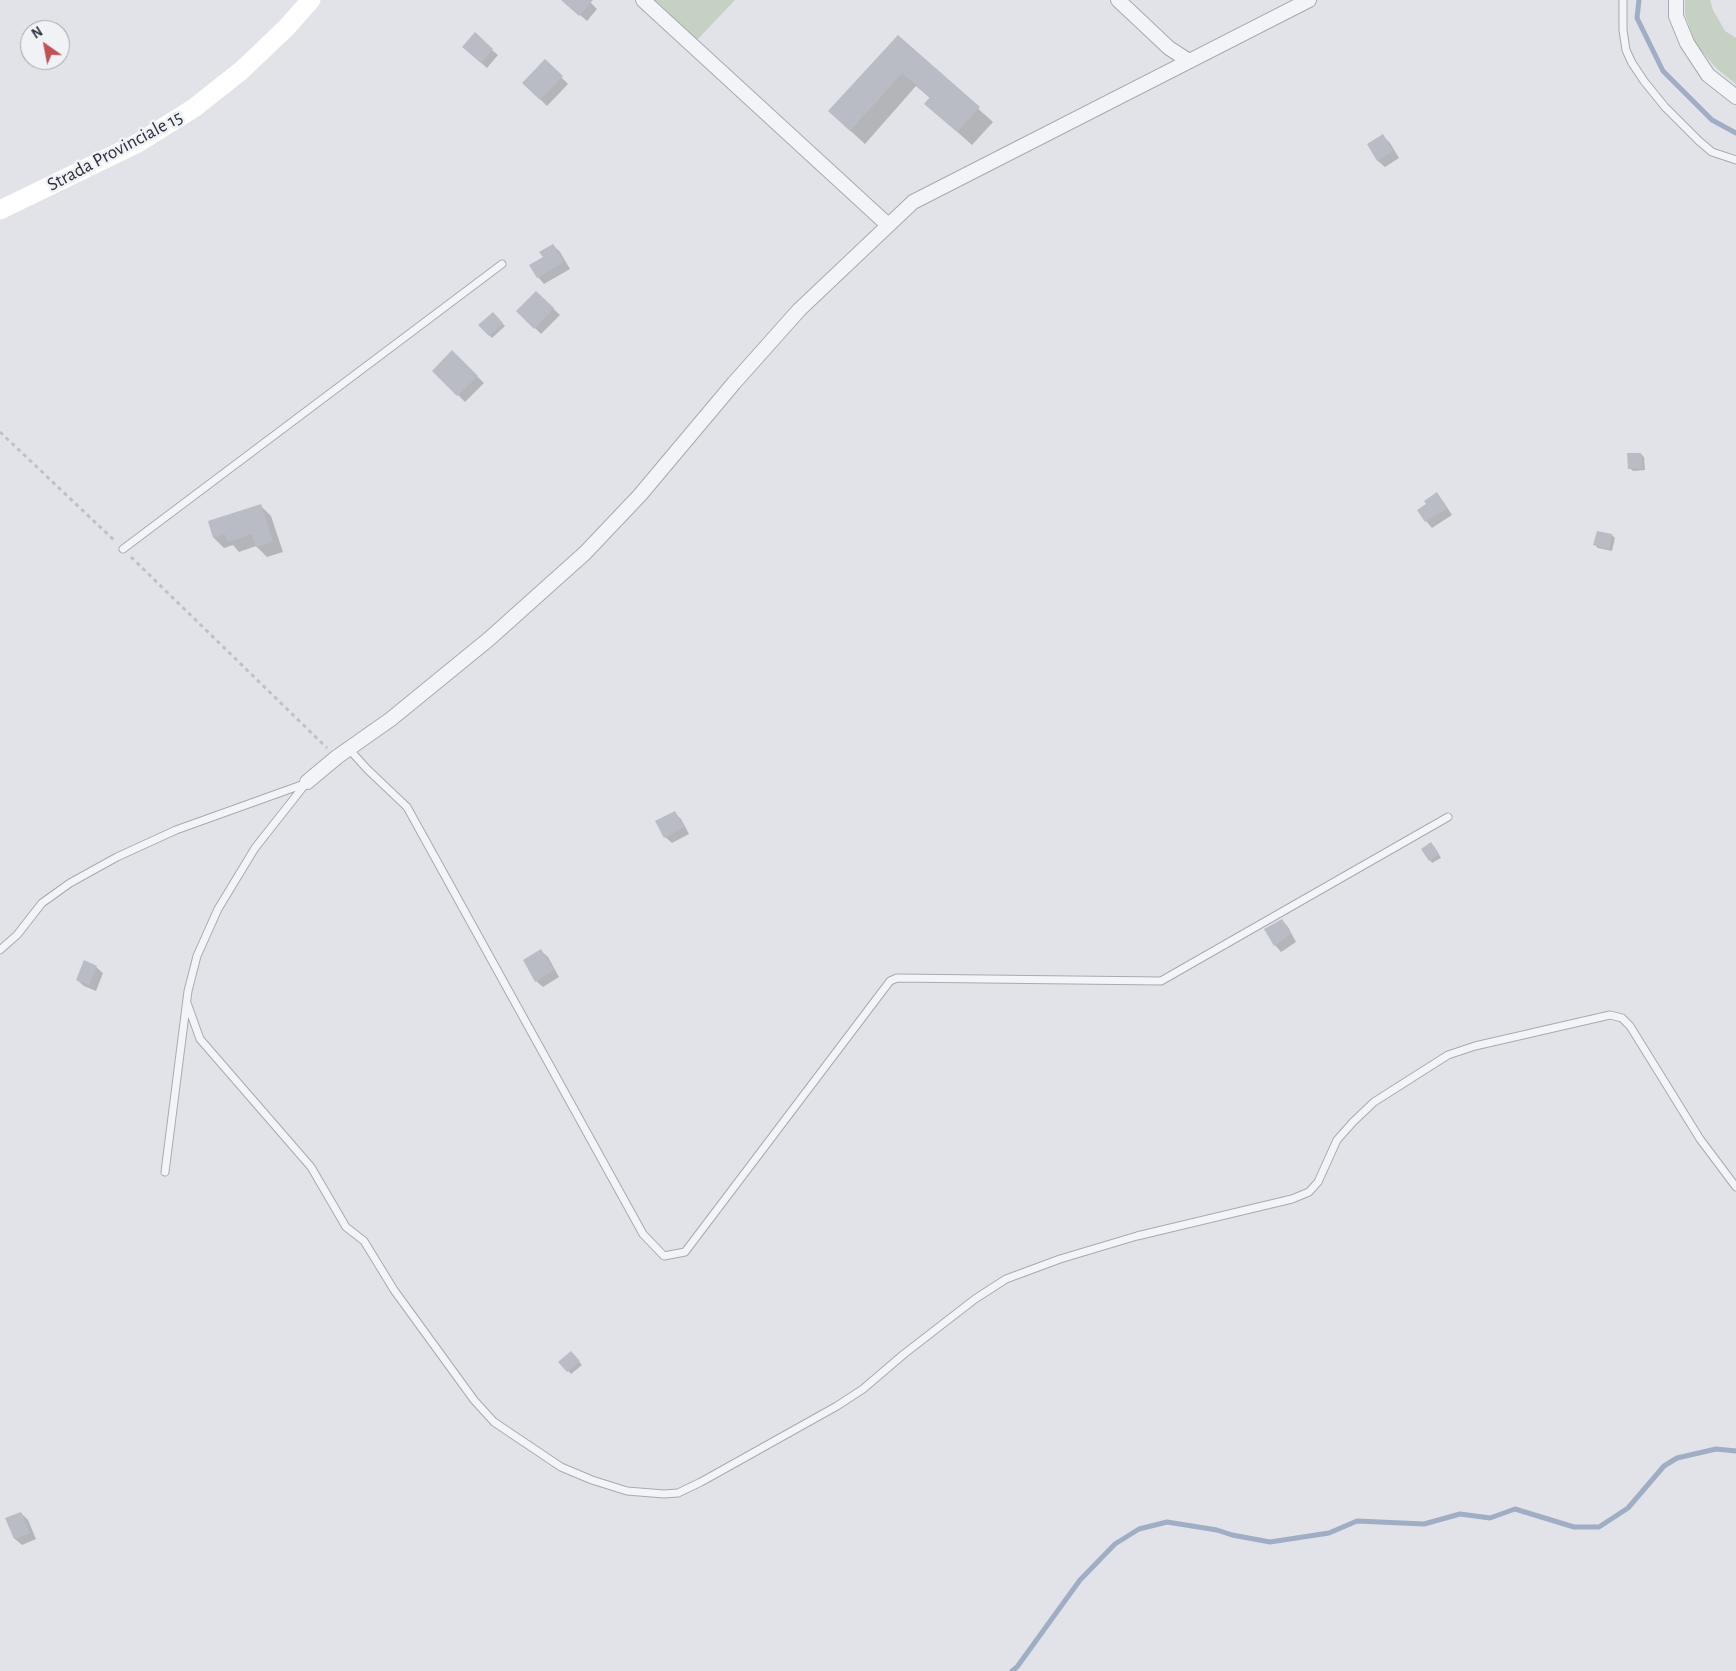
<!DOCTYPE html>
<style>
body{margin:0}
#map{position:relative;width:1736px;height:1671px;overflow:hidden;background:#e1e3e8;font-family:"Alegreya Sans",sans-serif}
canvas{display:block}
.north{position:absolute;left:20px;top:20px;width:50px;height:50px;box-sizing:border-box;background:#f0f2f6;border:1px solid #a1a4ac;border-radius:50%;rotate:327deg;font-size:14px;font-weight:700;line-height:20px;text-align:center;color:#2b303e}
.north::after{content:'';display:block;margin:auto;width:18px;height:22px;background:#c25155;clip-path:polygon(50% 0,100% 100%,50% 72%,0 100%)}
</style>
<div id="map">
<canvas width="1736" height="1671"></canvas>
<div class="north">N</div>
</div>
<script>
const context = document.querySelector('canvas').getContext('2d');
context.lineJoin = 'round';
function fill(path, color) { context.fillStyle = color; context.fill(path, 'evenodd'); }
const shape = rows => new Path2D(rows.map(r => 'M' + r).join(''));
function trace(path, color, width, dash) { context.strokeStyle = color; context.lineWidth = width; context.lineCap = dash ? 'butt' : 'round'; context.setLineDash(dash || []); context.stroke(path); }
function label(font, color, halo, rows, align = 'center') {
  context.font = font + ' "Alegreya Sans",sans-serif'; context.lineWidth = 5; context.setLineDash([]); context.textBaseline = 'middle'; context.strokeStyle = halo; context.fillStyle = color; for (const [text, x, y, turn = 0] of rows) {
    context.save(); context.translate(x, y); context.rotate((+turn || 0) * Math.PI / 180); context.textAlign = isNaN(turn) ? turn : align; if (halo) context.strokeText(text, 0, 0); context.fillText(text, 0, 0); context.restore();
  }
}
fill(shape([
 [651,0,735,0,696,41],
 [1685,0,1710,0,1713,10,1725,31,1736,38,1736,84,1716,68,1695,43,1685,14]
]), '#c5d1c3');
fill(shape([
 [563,0,588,0,597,9,587,21],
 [898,37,993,122,972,145,926,104,930,98,916,86,865,144,844,125],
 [492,50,498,55,487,68,470,53],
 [545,61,568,84,547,106,524,83],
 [1383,136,1390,143,1399,158,1385,167,1378,161,1368,145],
 [553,245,560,252,570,269,544,284,538,277,544,257],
 [536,292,560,315,541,334,518,311],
 [493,314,505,326,492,338,480,325],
 [452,352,484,383,465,402,434,371],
 [1641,454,1644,457,1645,470,1633,471,1630,468],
 [1436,494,1443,501,1452,515,1432,528,1426,521,1428,505],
 [261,506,271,516,283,552,267,557,256,546,239,552,233,545,224,548,214,538,209,522],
 [1612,535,1615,538,1612,551,1598,548,1595,545],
 [674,812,681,819,689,834,672,843,665,837],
 [1434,846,1441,858,1432,863,1430,860],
 [1282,920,1288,927,1296,942,1281,952,1275,945],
 [541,951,548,957,559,977,543,987,536,981],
 [96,967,103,973,96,991,84,986,77,980],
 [571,1353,582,1365,571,1374,560,1362],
 [21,1513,28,1520,36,1539,22,1545,15,1539,7,1519]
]), '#0003');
trace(shape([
 [1639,0,1637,18,1663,71,1712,120,1736,133],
 [1012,1671,1017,1667,1080,1580,1115,1544,1139,1529,1167,1522,1217,1530,1232,1535,1270,1542,1329,1533,1357,1521,1424,1524,1460,1514,1490,1518,1515,1509,1574,1527,1599,1527,1628,1508,1664,1466,1677,1458,1716,1449,1736,1451]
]), '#9fadc5', 5);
fill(shape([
 [561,0,593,0,579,16],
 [475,32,493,49,481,63,462,47],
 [898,35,980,107,957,132,924,104,930,97,902,73,850,131,828,111],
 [545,59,563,76,540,100,522,83],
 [1383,134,1393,151,1377,161,1367,144],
 [553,244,564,262,537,278,529,265,543,257,539,252],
 [536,291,554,308,534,329,516,311],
 [493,312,503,323,489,336,478,325],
 [452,350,478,376,457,396,432,371],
 [1627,453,1641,453,1643,468,1628,469],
 [1437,492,1447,508,1425,522,1417,510,1426,504,1424,501],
 [261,504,273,542,256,547,252,534,228,542,225,534,213,538,208,521],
 [1597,531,1612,534,1609,549,1593,545],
 [675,811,684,827,664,838,655,821],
 [1431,842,1439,854,1429,861,1421,849],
 [1282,919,1291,934,1274,946,1264,929],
 [541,949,554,970,535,982,523,960],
 [84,960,97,966,89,985,76,980],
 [571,1351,580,1361,567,1372,558,1362],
 [21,1512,30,1533,14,1539,5,1518]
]), '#b9bcc5');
const service = shape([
 [1623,0,1623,30,1626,50,1632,63,1644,81,1665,107,1699,141,1712,152,1736,160],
 [123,549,502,264],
 [349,749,367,769,407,807,643,1234,664,1256,685,1252,890,981,897,978,1161,981,1448,817],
 [0,950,17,935,42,903,70,883,117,857,176,830,307,783],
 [187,1003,200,1039,311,1167,346,1227,364,1241,394,1290,474,1400,494,1422,561,1467,592,1480,627,1491,664,1494,678,1493,701,1482,837,1406,863,1389,904,1354,975,1299,1006,1279,1060,1259,1137,1236,1292,1199,1309,1192,1318,1182,1337,1140,1353,1122,1374,1102,1448,1055,1475,1046,1610,1015,1622,1018,1630,1026,1700,1139,1736,1187],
 [165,1172,188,991,197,956,218,909,255,848,307,782]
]);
const minor = shape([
 [643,0,888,225],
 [1118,0,1169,48,1189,61],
 [1676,0,1676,16,1687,43,1708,75,1736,97],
 [307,782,337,757,391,719,489,639,585,553,640,495,734,383,799,310,913,202,1309,0]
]);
trace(service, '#a7aab2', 9);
trace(minor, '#a7aab2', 16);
trace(shape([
 [0,432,116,542],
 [131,557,327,748]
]), '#bfc1c7', 3, [4, 4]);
trace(service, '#f3f4f7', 7);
trace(minor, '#f3f4f7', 14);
trace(shape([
 [0,210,138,143,194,108,242,70,286,28,311,0]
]), '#fff', 19);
label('19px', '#2b303e', '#f0f2f6', [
 ["Strada Provinciale 15",115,151,-28]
]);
</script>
